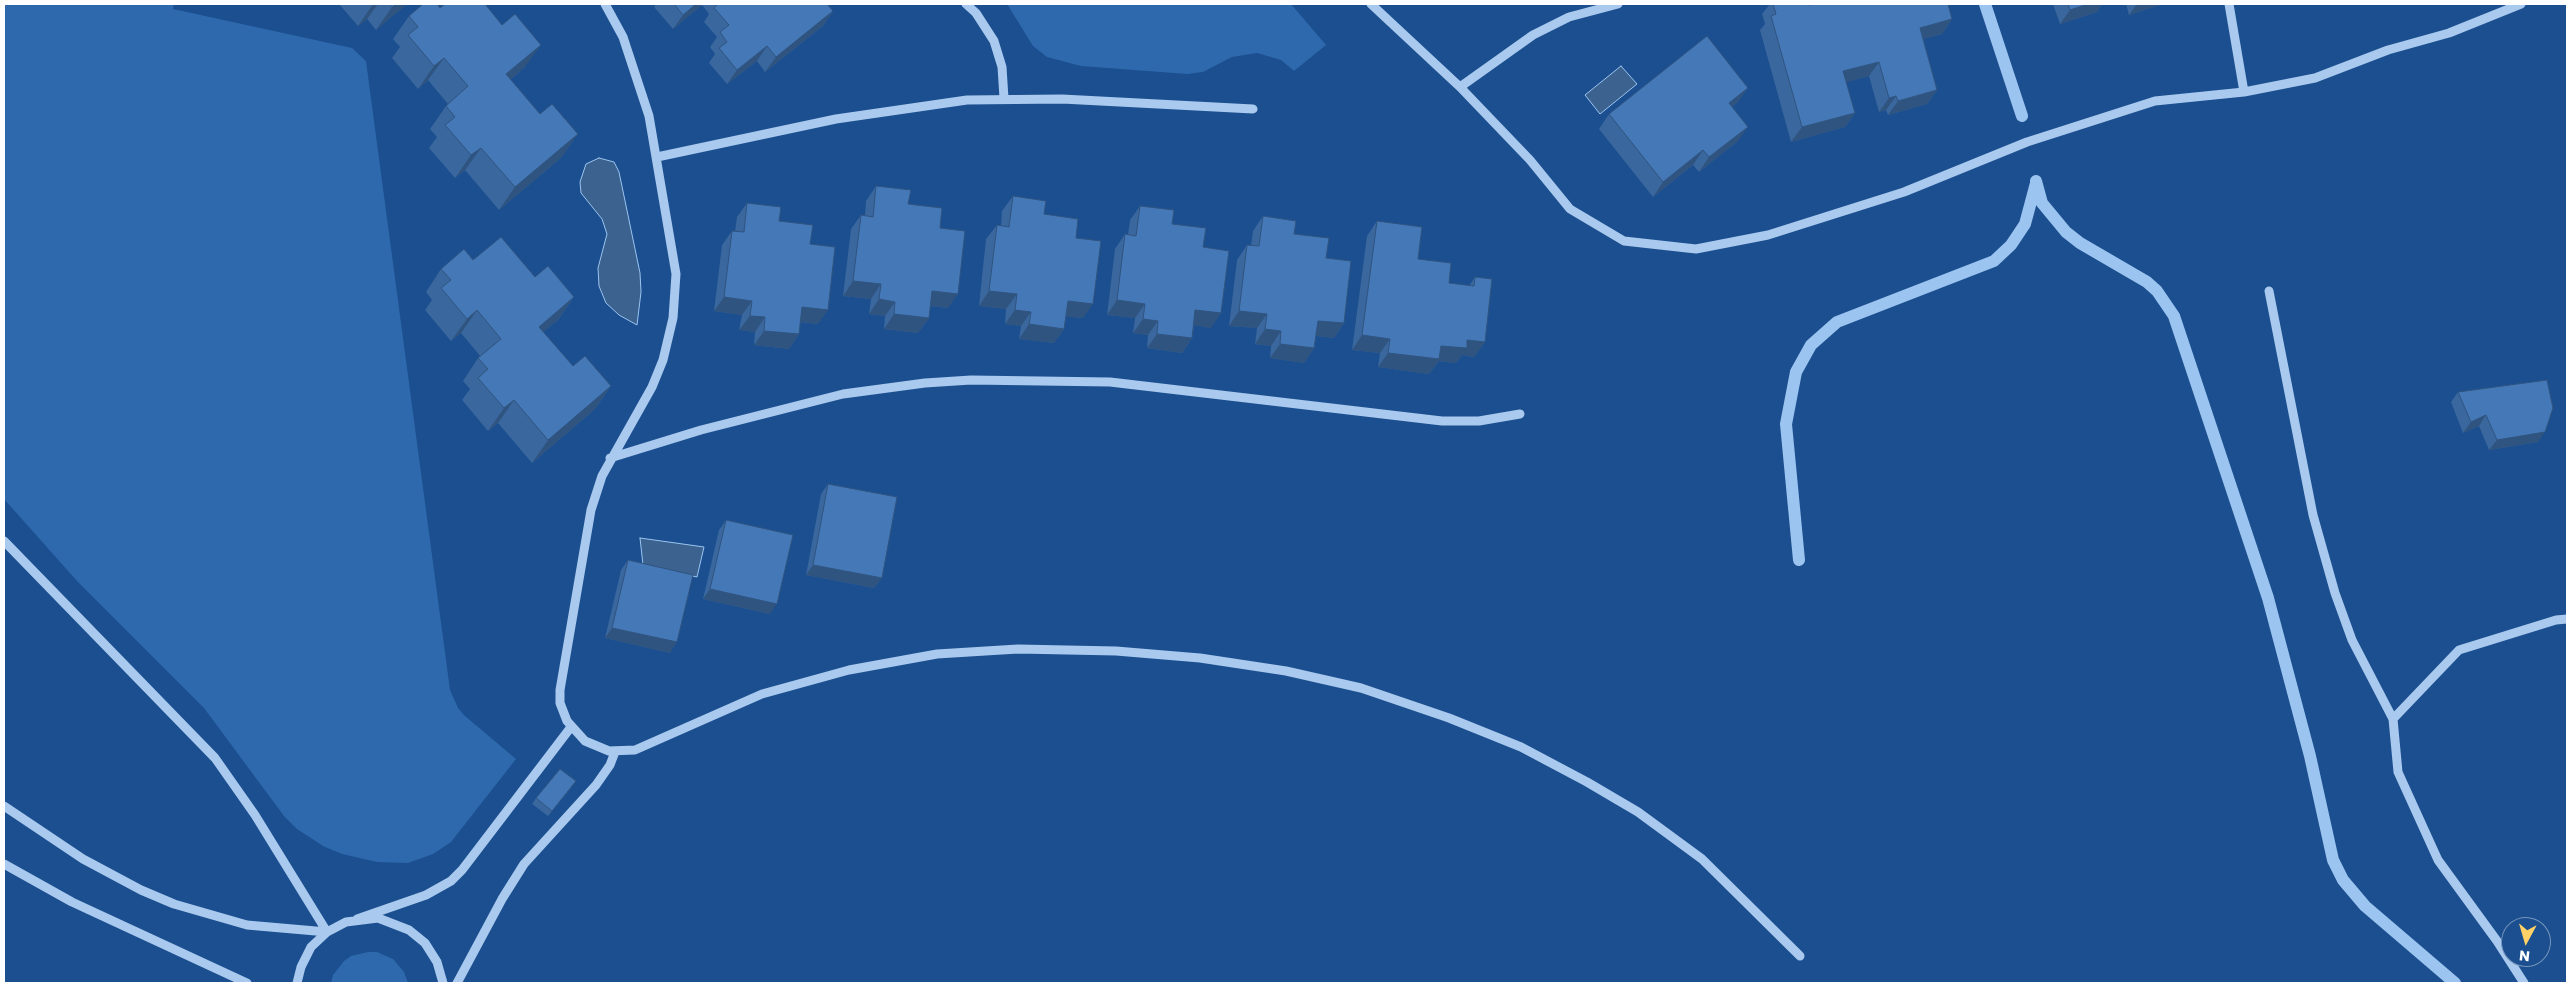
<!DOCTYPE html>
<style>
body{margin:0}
#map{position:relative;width:2571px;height:987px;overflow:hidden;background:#1b4f8f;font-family:Poppins,sans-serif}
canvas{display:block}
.frame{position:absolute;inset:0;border:5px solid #fff;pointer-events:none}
.north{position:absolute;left:2501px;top:917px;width:50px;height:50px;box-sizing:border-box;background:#1b4f8f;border:1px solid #7695bc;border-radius:50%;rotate:186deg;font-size:14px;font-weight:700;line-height:20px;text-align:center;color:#fff}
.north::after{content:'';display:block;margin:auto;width:18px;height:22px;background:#ffd166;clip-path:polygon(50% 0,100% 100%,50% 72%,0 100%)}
</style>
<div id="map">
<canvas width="2571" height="987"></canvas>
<div class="frame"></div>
<div class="north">N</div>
</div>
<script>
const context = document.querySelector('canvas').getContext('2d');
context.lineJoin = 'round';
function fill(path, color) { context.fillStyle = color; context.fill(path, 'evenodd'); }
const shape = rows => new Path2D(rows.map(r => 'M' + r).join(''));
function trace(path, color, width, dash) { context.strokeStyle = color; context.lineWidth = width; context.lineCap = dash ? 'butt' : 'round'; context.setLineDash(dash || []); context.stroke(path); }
fill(shape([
 [4,4,174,4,173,9,352,48,366,61,450,690,458,708,465,716,516,759,451,842,433,854,408,863,377,862,342,854,323,846,297,829,284,816,204,708,77,581,4,499],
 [1007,4,1291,4,1326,45,1294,71,1281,60,1257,53,1232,57,1203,72,1187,74,1081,66,1047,57,1033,46],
 [368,952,377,952,393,959,404,972,408,983,331,983,333,975,344,961,351,956]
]), '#2e69ad');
const water = shape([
 [1621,66,1637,84,1600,114,1585,95,1621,66],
 [599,158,614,162,619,172,640,273,641,292,637,325,619,315,606,303,599,286,598,268,607,234,602,219,581,193,580,182,586,164,599,158],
 [640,538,704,547,697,577,643,565,640,538]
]);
fill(water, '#3c6290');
trace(water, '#9cc4f0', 1);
trace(shape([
 [1985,4,2022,116],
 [2036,181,2042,203,2066,232,2080,243,2147,282,2157,291,2174,316,2268,598,2310,756,2333,860,2343,880,2365,906,2455,983],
 [1799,560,1786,424,1796,372,1811,345,1837,322,1994,261,2011,245,2025,224,2036,183]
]), '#9cc4f0', 12);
trace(shape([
 [605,4,623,37,649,116,676,274,673,318,663,360,652,387,602,476,591,510,560,690,560,703,567,721,585,741,609,751,635,750,762,694,849,670,937,654,1018,649,1116,651,1200,658,1286,671,1361,688,1449,718,1521,747,1587,782,1638,812,1702,859,1800,956],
 [966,4,976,13,994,41,1002,67,1004,98],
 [1371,4,1460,87,1530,160,1570,209,1624,241,1696,249,1768,235,1904,192,2027,142,2155,101,2244,92,2315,78,2388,50,2449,33,2521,4],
 [2229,4,2244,92],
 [1460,87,1533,35,1569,17,1618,4],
 [657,157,836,119,967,100,1062,99,1253,109],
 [2269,291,2313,515,2335,593,2352,640,2393,719,2398,772,2438,860,2497,941,2524,983],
 [610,458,701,430,843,394,925,383,971,380,1110,382,1442,421,1479,421,1520,414],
 [4,541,215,758,255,815,327,932],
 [2393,719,2459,650,2556,620,2567,619],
 [4,806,83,859,141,890,174,904,247,925,327,932],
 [4,864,72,902,247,983],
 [357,919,426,895,451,881,462,870,571,727],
 [297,983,301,967,311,947,327,932,346,922,378,918,409,930,425,943,437,962,443,983],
 [457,983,502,899,524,864,596,785,610,765,615,752]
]), '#a9c9ee', 9);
fill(shape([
 [339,4,407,4,376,30,367,19,358,26],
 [656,4,827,4,833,11,823,26,765,72,757,61,727,84,709,63,715,54,710,47,717,37,704,22,709,14,702,5,673,29,654,7],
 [1770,4,1809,4,1809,5,1952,19,1942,34,1923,39,1937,90,1927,104,1888,115,1886,110,1879,112,1869,76,1846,82,1855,113,1845,127,1791,142,1760,30,1765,24,1762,14],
 [2053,4,2102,4,2097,12,2060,24],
 [2126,4,2163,4,2129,15],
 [440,8,525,67,510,80,562,157,499,210,465,170,455,178,429,148,437,137,430,129,446,106,448,104,428,80,418,89,392,58,400,47,393,39,409,16],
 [1738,102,1732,107,1738,141,1699,172,1693,165,1653,197,1599,129,1609,114],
 [876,186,908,204,940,228,948,308,930,306,929,318,918,333,884,329,885,316,869,314,871,299,843,296,851,229,861,215,865,215,866,201],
 [1013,196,1044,214,1076,238,1083,318,1066,316,1064,329,1054,343,1019,339,1021,326,1005,324,1006,309,979,306,986,239,997,225,1001,225,1002,211],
 [747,203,779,221,810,244,818,324,800,322,799,334,789,349,754,345,755,332,739,330,742,315,714,311,722,245,732,231,735,231,737,217],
 [1140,206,1172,224,1203,247,1211,328,1194,325,1192,338,1182,353,1147,348,1148,335,1133,333,1135,318,1107,315,1115,249,1125,234,1128,235,1130,220],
 [1263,216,1294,234,1326,258,1344,323,1334,338,1316,336,1314,348,1304,363,1270,358,1271,346,1255,344,1257,328,1229,326,1237,260,1247,245,1251,246,1253,231],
 [1377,221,1418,259,1449,283,1469,286,1475,277,1485,342,1474,357,1462,355,1456,363,1439,361,1429,374,1378,367,1380,353,1352,350,1367,236],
 [473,260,535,277,574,297,558,320,543,332,573,366,611,386,595,409,532,463,498,423,488,431,462,400,470,389,463,381,478,358,481,357,461,333,451,341,425,310,432,300,426,292,441,269],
 [2458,392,2538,442,2489,450,2479,426,2463,433,2451,402],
 [828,484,882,578,874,588,806,575,821,494],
 [726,520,770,614,703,599,719,530],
 [628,560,670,653,605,638,621,570],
 [572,787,548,816,532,804,536,798]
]), '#3a679d');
fill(shape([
 [373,4,378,4,367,19,358,26],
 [396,4,407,4,376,30,392,7],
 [696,4,703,4,673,29,683,15],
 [2088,4,2102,4,2097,12,2060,24,2070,10],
 [2137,4,2163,4,2129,15],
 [833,11,823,26,765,72,776,57],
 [1952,19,1942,34,1910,43,1920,28],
 [541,45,525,67,490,97,506,74],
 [767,46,757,61,727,84,737,70],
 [444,58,428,80,418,89,434,66],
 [1879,62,1869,76,1833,86,1843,71],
 [1748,88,1738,102,1719,117,1729,103],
 [1937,90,1927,104,1888,115,1898,101],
 [1896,96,1886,110,1879,112,1889,98],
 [1855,113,1845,127,1791,142,1802,127],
 [1748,127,1738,141,1699,172,1709,157],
 [578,134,562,157,499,210,515,187],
 [481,148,465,170,455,178,471,155],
 [1703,150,1693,165,1653,197,1663,182],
 [853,281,881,284,871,299,843,296],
 [932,291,958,294,948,308,922,305],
 [989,291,1017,294,1006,309,979,306],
 [574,297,558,320,523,349,539,327],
 [724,297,752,301,742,315,714,311],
 [879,299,895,302,885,316,869,314],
 [1117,300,1145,304,1135,318,1107,315],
 [1068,301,1093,304,1083,318,1058,316],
 [802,307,828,310,818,324,792,321],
 [477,310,461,333,451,341,467,319],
 [1015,310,1031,312,1021,326,1005,324],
 [1195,310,1221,313,1211,328,1185,324],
 [1239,311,1267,314,1257,328,1229,326],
 [894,314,929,318,918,333,884,329],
 [750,316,765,317,755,332,739,330],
 [1143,319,1158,321,1148,335,1133,333],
 [1318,321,1344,323,1334,338,1308,335],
 [1029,324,1064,329,1054,343,1019,339],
 [1265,329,1281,331,1271,346,1255,344],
 [764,331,799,334,789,349,754,345],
 [1157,334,1192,338,1182,353,1147,348],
 [1362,335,1390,339,1380,353,1352,350],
 [1467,340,1485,342,1474,357,1462,355,1456,363,1439,361,1429,374,1378,367,1388,353,1441,346],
 [1280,344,1314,348,1304,363,1270,358],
 [611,386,595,409,532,463,548,440],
 [514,400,498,423,488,431,504,408],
 [2486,415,2479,426,2463,433,2471,422],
 [2545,432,2538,442,2489,450,2497,440],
 [813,565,882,578,874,588,806,575],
 [710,589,777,604,770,614,703,599],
 [612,628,677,642,670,653,605,638]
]), '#305480');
const building = shape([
 [389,4,396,4,392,7,389,4],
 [423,4,437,4,440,8,445,4,485,4,502,25,515,14,541,45,506,74,540,114,552,104,578,134,515,187,481,148,471,155,445,125,455,117,446,106,468,86,444,58,434,66,408,35,418,27,409,16,423,4],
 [674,4,696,4,683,15,674,4],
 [718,4,827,4,833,11,776,57,767,46,737,70,719,48,727,42,720,32,729,25,714,8,718,4],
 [1773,4,1809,4,1809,5,1815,4,1948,4,1952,19,1920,28,1937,90,1898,101,1896,96,1889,98,1879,62,1843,71,1855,113,1802,127,1771,16,1776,14,1773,4],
 [2068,4,2088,4,2070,10,2068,4],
 [1707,36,1748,88,1729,103,1748,127,1709,157,1703,150,1663,182,1609,114,1707,36],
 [876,186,911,190,908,204,942,208,940,228,965,231,958,294,932,291,929,318,894,314,895,302,879,299,881,284,853,281,861,215,873,217,876,186],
 [1013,196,1046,201,1044,214,1078,219,1076,238,1101,241,1093,304,1068,301,1064,329,1029,324,1031,312,1015,310,1017,294,989,291,997,225,1009,227,1013,196],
 [747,203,781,207,779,221,813,225,810,244,835,247,828,310,802,307,799,334,764,331,765,317,750,316,752,301,724,297,732,231,744,232,747,203],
 [1140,206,1174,210,1172,224,1206,228,1203,247,1229,251,1221,313,1195,310,1192,338,1157,334,1158,321,1143,319,1145,304,1117,300,1125,234,1136,236,1140,206],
 [1263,216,1296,221,1294,234,1329,238,1326,258,1351,261,1344,323,1318,321,1314,348,1280,344,1281,331,1265,329,1267,314,1239,311,1247,245,1259,246,1263,216],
 [1377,221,1422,227,1418,259,1451,263,1449,283,1474,286,1475,277,1492,279,1485,342,1467,340,1467,348,1441,346,1439,359,1388,353,1390,339,1362,335,1377,221],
 [501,237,535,277,548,266,574,297,539,327,573,366,585,356,611,386,548,440,514,400,504,408,478,378,488,369,478,358,501,339,477,310,467,319,441,288,451,280,441,269,464,249,473,260,501,237],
 [2547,380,2553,408,2545,432,2497,440,2486,415,2471,422,2458,392,2547,380],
 [828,484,897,497,882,578,813,565,828,484],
 [726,520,793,535,777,604,710,589,726,520],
 [628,560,693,575,677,642,612,628,628,560],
 [560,769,576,781,552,811,536,798,560,769]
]);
fill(building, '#4478b7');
trace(building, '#305480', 1);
</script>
